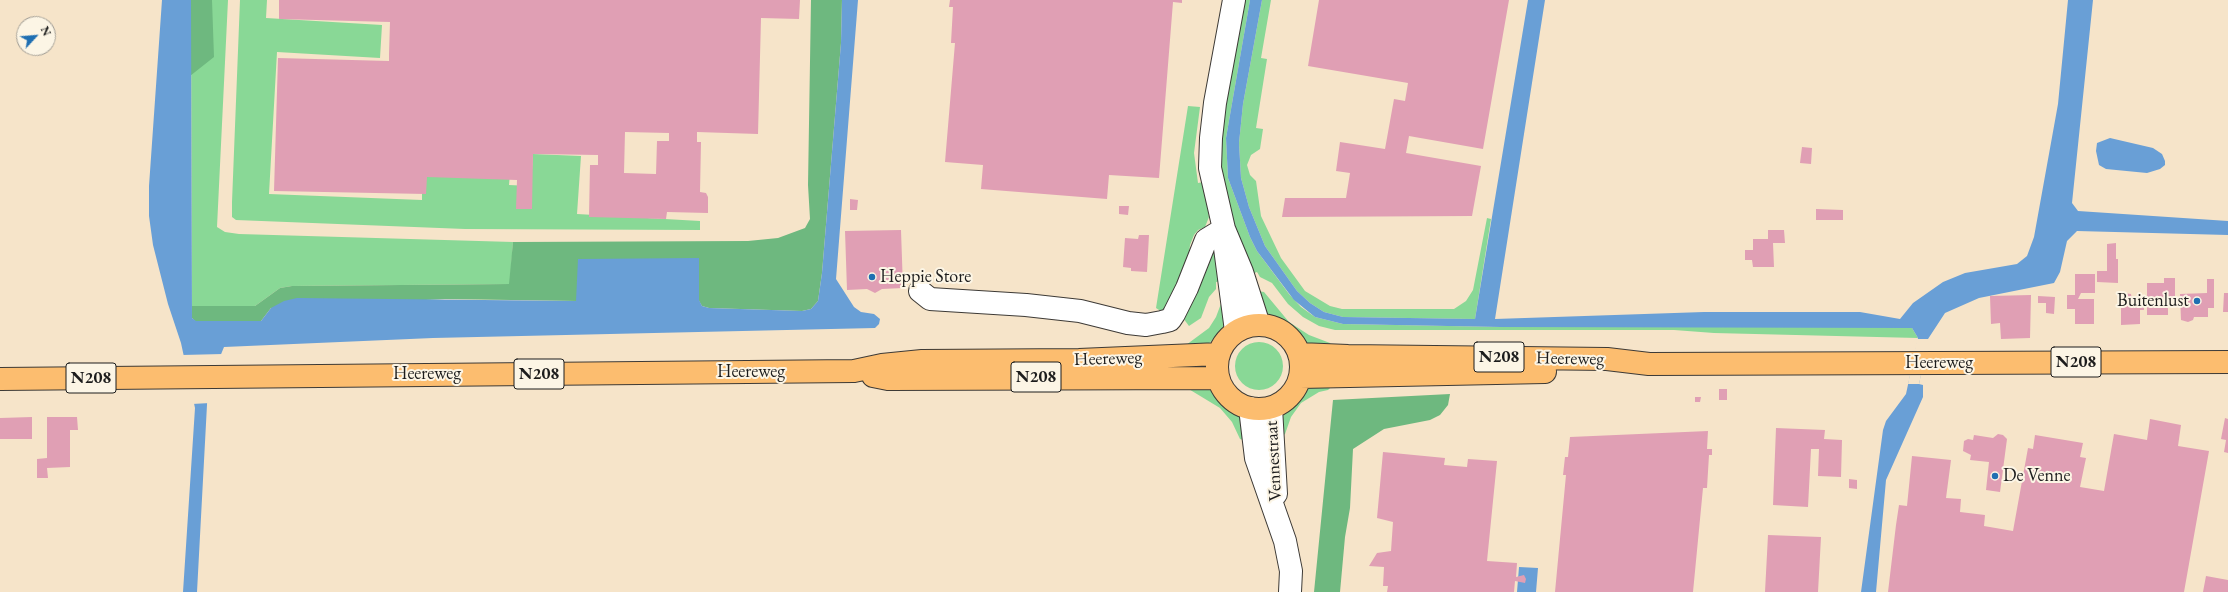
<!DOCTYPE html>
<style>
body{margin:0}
#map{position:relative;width:2228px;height:592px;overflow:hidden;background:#f6e4c9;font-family:"EB Garamond",serif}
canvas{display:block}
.north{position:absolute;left:16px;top:16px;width:40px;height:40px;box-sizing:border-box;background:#fcf5e5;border:1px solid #a29e95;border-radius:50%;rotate:64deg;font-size:11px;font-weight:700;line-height:16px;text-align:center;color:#1c1c1c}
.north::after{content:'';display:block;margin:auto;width:14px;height:18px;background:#1f6fb2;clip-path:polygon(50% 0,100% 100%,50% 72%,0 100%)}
</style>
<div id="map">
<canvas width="2228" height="592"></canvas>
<div class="north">N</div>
</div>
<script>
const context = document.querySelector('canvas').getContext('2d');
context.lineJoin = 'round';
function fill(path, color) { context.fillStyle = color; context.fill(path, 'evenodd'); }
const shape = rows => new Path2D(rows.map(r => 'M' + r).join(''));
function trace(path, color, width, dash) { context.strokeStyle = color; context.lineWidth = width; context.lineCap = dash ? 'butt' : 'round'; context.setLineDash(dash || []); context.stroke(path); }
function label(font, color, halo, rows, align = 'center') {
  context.font = font + ' "EB Garamond",serif'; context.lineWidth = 4; context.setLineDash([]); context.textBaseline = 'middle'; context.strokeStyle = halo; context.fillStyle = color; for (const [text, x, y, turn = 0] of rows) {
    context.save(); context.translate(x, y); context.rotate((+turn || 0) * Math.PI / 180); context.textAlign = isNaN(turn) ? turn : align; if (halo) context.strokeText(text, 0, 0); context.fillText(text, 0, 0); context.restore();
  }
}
fill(shape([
 [191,0,228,0,217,227,225,232,239,234,513,242,510,284,292,286,280,288,255,306,192,306],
 [240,0,267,0,266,18,382,25,380,58,277,52,269,194,422,200,422,168,510,173,509,185,531,186,533,154,581,156,577,214,700,221,700,230,465,229,236,220,232,217,232,202],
 [1242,0,1250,0,1226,138,1228,178,1250,237,1257,251,1289,294,1301,307,1315,317,1343,324,1500,327,1904,326,1912,328,1918,338,1714,333,1674,330,1335,330,1319,326,1303,317,1288,304,1272,283,1260,277,1257,272,1252,274,1233,224,1219,170,1224,103],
 [1262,0,1271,0,1261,58,1267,59,1256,128,1263,129,1260,149,1251,155,1247,165,1250,175,1256,181,1261,216,1281,258,1305,291,1330,306,1342,309,1454,309,1466,301,1473,290,1487,218,1491,219,1475,319,1343,317,1324,312,1310,303,1297,291,1265,246,1249,207,1241,178,1239,143,1243,104],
 [1188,106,1200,107,1194,153,1198,183,1203,182,1209,217,1205,227,1198,230,1194,235,1190,245,1188,265,1178,295,1162,312,1156,308],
 [1214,247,1222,281,1216,282,1216,289,1209,297,1201,318,1189,326,1183,318],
 [1258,291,1264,292,1289,322,1309,335,1330,343,1333,348,1310,345,1285,325,1270,317,1266,313],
 [1222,301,1225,323,1220,333,1207,345,1186,345,1209,328,1216,317],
 '1235 366a24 24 0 1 1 48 0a24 24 0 1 1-48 0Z',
 [1204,385,1240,415,1243,440,1240,439,1232,422,1220,408,1187,388],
 [1333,385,1328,390,1319,392,1301,403,1291,417,1285,434,1280,438,1281,420,1285,413,1307,387]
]), '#89d896');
fill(shape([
 [191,0,212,0,214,57,190,76],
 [811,0,842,0,841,43,822,273,818,301,811,309,802,311,709,308,702,306,699,301,699,269,577,301,445,299,271,308,261,321,195,321,192,318,192,306,255,306,280,288,292,286,509,284,513,242,748,241,778,238,805,228,810,219,808,185],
 [1450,394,1448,405,1440,415,1430,420,1384,429,1353,449,1350,508,1345,537,1340,592,1314,592,1333,400]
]), '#6eb87f');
fill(shape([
 [162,0,191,0,192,318,196,321,261,321,271,308,284,301,297,298,576,301,578,259,699,258,699,300,702,306,709,308,802,311,811,309,818,301,822,273,841,43,842,0,858,0,836,279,854,307,861,312,874,314,880,319,879,324,875,328,433,338,224,347,208,386,197,592,183,592,195,408,181,343,168,304,153,245,149,216,149,186],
 [1250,0,1262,0,1243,104,1239,143,1241,178,1249,207,1265,246,1297,291,1310,303,1324,312,1343,317,1475,319,1528,0,1545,0,1495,319,1704,312,1860,312,1900,319,1913,303,1943,282,1965,273,2017,264,2027,256,2034,237,2058,104,2068,0,2093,0,2072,203,2078,211,2228,221,2228,235,2077,231,2067,241,2060,272,2054,283,1979,298,1945,313,1928,339,1919,384,1923,385,1923,397,1886,480,1876,592,1861,592,1883,430,1886,421,1906,394,1918,338,1912,328,1500,327,1343,324,1315,317,1294,300,1257,251,1250,237,1228,178,1226,138],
 [2110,138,2153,148,2162,154,2165,161,2165,165,2160,169,2147,173,2106,169,2099,165,2096,151,2097,143],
 [1519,567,1538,568,1536,592,1517,592]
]), '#699fd6');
fill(shape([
 [1917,339,1929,339,1919,384,1908,384],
 [223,354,210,386,210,403,192,404,182,355]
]), '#f6e4c9');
fill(shape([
 [279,0,800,0,799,19,761,18,758,134,697,132,697,142,701,142,700,192,706,193,708,197,708,213,667,212,666,219,589,217,590,165,598,165,598,155,533,154,532,209,516,209,517,180,427,177,426,194,274,191,278,58,389,61,389,54,390,22,279,19],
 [625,132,669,133,669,141,657,141,656,174,624,173],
 [950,0,1182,0,1182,3,1173,2,1159,178,1109,175,1107,199,981,189,983,165,945,162,955,43,951,43,953,7,949,7],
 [1319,0,1509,0,1483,149,1409,136,1406,153,1481,166,1472,216,1282,217,1285,198,1346,198,1350,173,1336,171,1340,142,1385,149,1394,99,1405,101,1408,83,1308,66],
 [1802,147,1812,148,1811,164,1800,163],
 [850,199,858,200,857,210,850,210],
 [1119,206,1129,206,1128,215,1119,214],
 [1816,209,1843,210,1843,220,1816,220],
 [901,230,903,288,882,289,875,293,867,289,847,290,845,231],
 [1768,230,1784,230,1785,243,1773,243,1774,267,1753,267,1752,260,1745,260,1745,250,1753,250,1753,239,1768,239],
 [1139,235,1149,235,1147,272,1131,271,1131,268,1123,267,1125,238,1138,239],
 [2116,243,2116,259,2118,259,2118,283,2097,282,2097,271,2107,271,2107,244],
 [2075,274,2095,274,2095,293,2081,293,2078,299,2094,299,2094,324,2075,324,2075,309,2067,309,2067,295,2075,295],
 [2164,278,2175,278,2175,302,2168,302,2168,315,2147,315,2147,283,2164,283],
 [2207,279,2214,279,2214,308,2208,308,2208,317,2194,317,2193,320,2188,322,2181,320,2180,294,2207,293],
 [2124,293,2131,294,2132,300,2144,300,2144,310,2140,310,2140,324,2121,325,2121,300],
 [2224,293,2228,293,2228,312,2223,312],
 [2031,295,2030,338,2001,339,2000,323,1991,324,1990,296],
 [2038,296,2055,297,2054,314,2046,313,2046,303,2038,303],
 [1719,389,1727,389,1727,400,1719,400],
 [1695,397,1701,397,1700,402,1695,402],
 [32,417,32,439,0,439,0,418],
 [47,417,77,417,78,430,70,430,70,467,47,468,48,478,37,478,37,459,47,458],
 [2225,418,2228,419,2228,453,2224,452,2226,440,2221,439],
 [2150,419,2181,425,2178,446,2209,451,2184,592,1888,592,1896,525,1899,505,1907,506,1912,456,1951,460,1946,498,1961,499,1960,512,1985,515,1984,526,2013,531,2028,448,2033,449,2035,435,2083,443,2080,457,2086,458,2080,487,2104,491,2114,434,2147,440],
 [1776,428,1825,430,1824,439,1842,440,1841,477,1818,476,1819,449,1811,449,1808,507,1773,505],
 [1708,431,1707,449,1712,449,1712,455,1709,455,1707,488,1703,488,1693,592,1555,592,1566,475,1563,475,1565,457,1568,457,1570,437],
 [1998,434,2003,435,2007,439,2000,492,1986,490,1989,462,1970,460,1971,455,1963,451,1964,441,1968,439,1973,440,1974,435,1993,438],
 [1383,452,1445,458,1444,465,1467,467,1468,459,1497,461,1487,561,1517,563,1516,577,1524,575,1526,579,1525,583,1515,581,1514,592,1387,592,1388,586,1383,586,1384,567,1369,566,1377,553,1391,551,1393,522,1377,518],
 [1849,479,1857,480,1857,489,1849,488],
 [1768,535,1821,537,1818,592,1765,592],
 [2206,576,2228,580,2228,592,2203,592]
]), '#e09fb4');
const minor = shape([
 [1234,0,1215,103,1211,138,1210,168,1224,229,1242,272,1259,325],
 [1225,248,1236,331],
 [920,291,930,299,1026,305,1080,311,1128,323,1146,325,1162,322,1170,320,1174,314,1187,288,1206,240,1224,229],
 [1250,408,1256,458,1285,541,1291,571,1290,592],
 [1271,408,1276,494]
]);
const major = shape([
 '1217 367a42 42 0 1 1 84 0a42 42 0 1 1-84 0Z',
 [1299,354,1348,356,1607,359,1649,364,2228,362],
 [873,376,888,379,1218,378],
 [1300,377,1545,372],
 [0,379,854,371,882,365,922,361,1079,360,1219,354]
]);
trace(minor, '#3d3a36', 24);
trace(major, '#3d3a36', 24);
trace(minor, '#fff', 22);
trace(major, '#fcbd6f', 22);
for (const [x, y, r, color] of [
 [872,277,4,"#1f6fb2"],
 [2197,301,4,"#1f6fb2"],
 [1995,476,4,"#1f6fb2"]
]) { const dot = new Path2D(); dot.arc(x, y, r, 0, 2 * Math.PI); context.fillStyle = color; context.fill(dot); trace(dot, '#fcf5e5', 1.5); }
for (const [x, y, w] of [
 [1499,357,50],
 [2076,362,50],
 [539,374,50],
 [1036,377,50],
 [91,378,50]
]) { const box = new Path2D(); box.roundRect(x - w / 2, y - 15, w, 30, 3); context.fillStyle = '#fcf5e5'; context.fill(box); trace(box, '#1c1c1c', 1); }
label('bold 17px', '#1c1c1c', null, [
 ["N208",1499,357],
 ["N208",2076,362],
 ["N208",539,374],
 ["N208",1036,377],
 ["N208",91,378]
]);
label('18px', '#1c1c1c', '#fcf5e5', [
 ["Heppie Store",880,277],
 ["Buitenlust",2189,301,"right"],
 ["De Venne",2003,476]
], 'left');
label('18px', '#1c1c1c', '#fcf5e5', [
 ["Heereweg",1108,359,-2],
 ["Heereweg",1570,359,1],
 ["Heereweg",1939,363],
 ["Heereweg",751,372],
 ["Heereweg",427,374],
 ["Vennestraat",1274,461,-93]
]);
</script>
